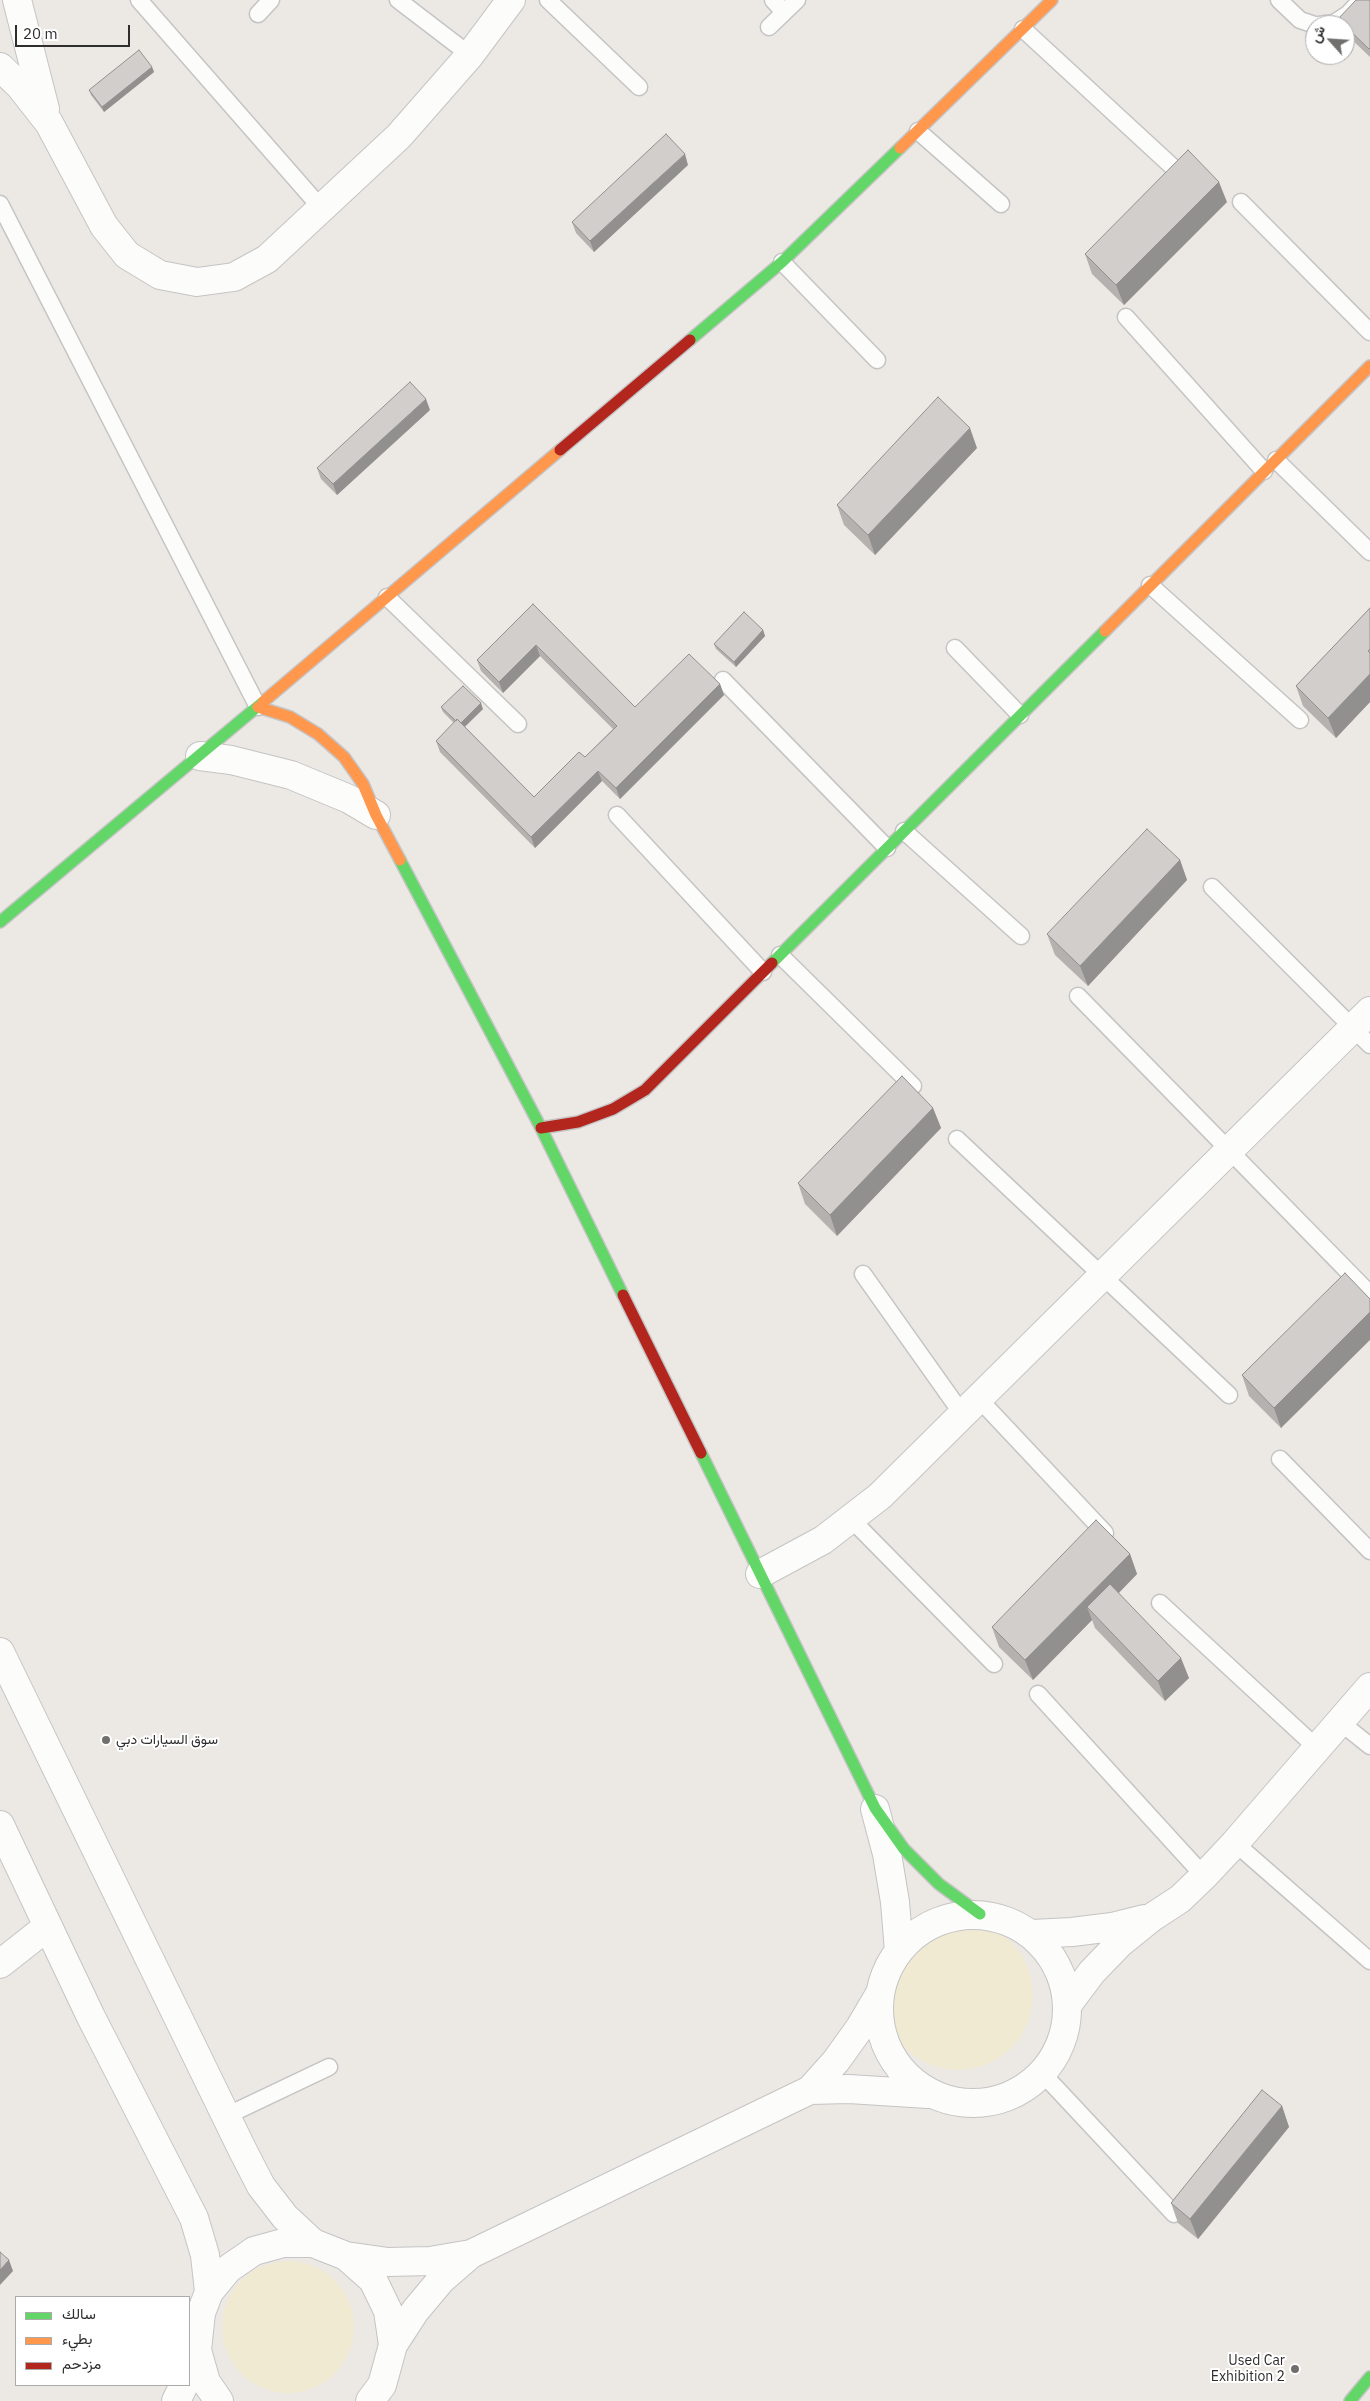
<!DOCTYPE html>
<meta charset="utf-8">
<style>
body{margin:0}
#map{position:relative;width:1370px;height:2401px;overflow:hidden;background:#ece8e4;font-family:"IBM Plex Sans",Vazirmatn,sans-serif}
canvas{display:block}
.legend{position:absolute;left:15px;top:2296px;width:175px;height:90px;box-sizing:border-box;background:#fff;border:1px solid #ababab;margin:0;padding:6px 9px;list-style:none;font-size:15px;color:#2e2e2e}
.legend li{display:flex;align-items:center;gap:10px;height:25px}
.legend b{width:25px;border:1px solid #ababab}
.north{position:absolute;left:1305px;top:15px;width:50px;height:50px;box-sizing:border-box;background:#fff;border:1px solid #ababab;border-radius:50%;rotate:296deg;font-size:14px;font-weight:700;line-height:20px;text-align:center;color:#2e2e2e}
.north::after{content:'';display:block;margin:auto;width:18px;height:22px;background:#706f6e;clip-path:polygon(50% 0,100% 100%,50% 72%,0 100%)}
.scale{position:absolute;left:15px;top:25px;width:115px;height:22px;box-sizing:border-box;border:2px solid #2e2e2e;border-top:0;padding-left:6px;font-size:15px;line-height:18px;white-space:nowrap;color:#2e2e2e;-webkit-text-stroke:4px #fff;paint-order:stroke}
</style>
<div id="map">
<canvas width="1370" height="2401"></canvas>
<ul class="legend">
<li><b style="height:6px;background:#63d668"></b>سالك</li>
<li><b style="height:6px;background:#ff974d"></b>بطيء</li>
<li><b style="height:6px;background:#b3261e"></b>مزدحم</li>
</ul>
<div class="north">ش</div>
<div class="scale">20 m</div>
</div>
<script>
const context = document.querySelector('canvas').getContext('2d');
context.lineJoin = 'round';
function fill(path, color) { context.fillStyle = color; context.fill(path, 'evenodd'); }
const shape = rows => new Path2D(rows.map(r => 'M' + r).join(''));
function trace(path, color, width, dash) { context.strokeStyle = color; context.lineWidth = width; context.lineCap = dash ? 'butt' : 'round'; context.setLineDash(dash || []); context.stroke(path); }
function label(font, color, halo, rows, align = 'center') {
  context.font = font + ' "IBM Plex Sans",Vazirmatn,sans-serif'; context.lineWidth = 4; context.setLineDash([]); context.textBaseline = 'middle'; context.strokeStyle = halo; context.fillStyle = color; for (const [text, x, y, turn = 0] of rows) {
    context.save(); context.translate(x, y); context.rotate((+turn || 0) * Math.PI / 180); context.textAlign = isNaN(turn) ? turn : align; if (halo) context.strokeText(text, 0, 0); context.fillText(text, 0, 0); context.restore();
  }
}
fill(shape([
 '883 1995a75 75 0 1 1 150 0a75 75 0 1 1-150 0Z',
 '222 2327a66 66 0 1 1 132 0a66 66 0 1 1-132 0Z'
]), '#f0ead3');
const lane = shape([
 [139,0,322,209],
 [398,0,470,55],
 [548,0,639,87],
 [773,0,784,12],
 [1279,0,1300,20,1315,25],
 [258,14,271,0],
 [1319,25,1334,23,1348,14,1361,0],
 [769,27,797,0],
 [1023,29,1177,171],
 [918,131,1001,204],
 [1241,202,1370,332],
 [0,204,258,707],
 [782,262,877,360],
 [1126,317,1264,471],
 [1276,460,1370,552],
 [1150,585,1300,720],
 [387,597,518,724],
 [955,648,1020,715],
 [723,680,887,848],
 [617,815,763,972],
 [904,831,1021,936],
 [1212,887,1370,1045],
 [780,955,913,1086],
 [1078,996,1370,1294],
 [957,1139,1229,1395],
 [863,1274,963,1415],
 [979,1399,1105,1533],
 [1280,1459,1370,1551],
 [852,1520,994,1664],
 [1160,1603,1317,1748],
 [1038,1694,1204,1876],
 [1340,1722,1370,1746],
 [1235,1843,1370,1961],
 [1043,2074,1174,2214],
 [226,2116,329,2067]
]);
const street = shape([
 [17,0,45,109],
 [0,67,20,86,49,123,104,226,127,255,160,275,197,282,234,277,267,259,399,136,470,55,511,0],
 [200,756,231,760,291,775,349,799,376,815],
 [760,1574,823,1540,880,1496,1370,1011],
 [0,1652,243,2151,261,2186,285,2217,313,2243],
 [875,1809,887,1854,895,1902,899,1951],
 [0,1825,91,2017,194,2218,205,2255,209,2292],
 '879 2009a94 94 0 1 1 188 0a94 94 0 1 1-188 0Z',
 [1032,1934,1072,1932,1112,1927,1144,1919],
 [0,1964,47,1927],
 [1068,2004,1092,1972,1120,1943,1151,1918,1180,1899,1204,1876,1235,1843,1370,1687],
 [810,2090,849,2089,928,2094],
 [346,2256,388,2262,430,2261,471,2254],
 [393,2345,415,2311,441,2280,471,2254,810,2090,836,2061,859,2029,879,1995],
 [176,2401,184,2385],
 [219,2401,206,2382,197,2350,201,2313,209,2292,228,2269,254,2251,283,2243,313,2243,346,2256,373,2280,388,2311,393,2345,382,2385,370,2401]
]);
const fast = shape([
 [690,340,782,262,900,148],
 [400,860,541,1128,623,1295],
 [0,922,263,702],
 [772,963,1105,631],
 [701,1453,875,1808,904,1849,939,1884,980,1914],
 [1350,2401,1370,2377]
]);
const slow = shape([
 [900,148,1052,0],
 [1105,631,1370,366],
 [263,702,560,450],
 [258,707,290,717,318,734,344,757,363,784,376,815,400,860]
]);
const jam = shape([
 [560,450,690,340],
 [541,1128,578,1122,613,1109,645,1090,772,963],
 [623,1295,701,1453]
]);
trace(lane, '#c5c4c5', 19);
trace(street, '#c5c4c5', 30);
trace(fast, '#c5c4c5', 14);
trace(slow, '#c5c4c5', 14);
trace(jam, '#c5c4c5', 14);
trace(lane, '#fcfcfb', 16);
trace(street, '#fcfcfb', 28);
trace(fast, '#63d668', 11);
trace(slow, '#ff974d', 11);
trace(jam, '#b3261e', 11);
fill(shape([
 [1370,0,1370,57,1345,33,1345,25,1340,25,1338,19],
 [152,67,154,72,104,112,91,95,89,90],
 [688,165,594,252,576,233,572,222],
 [1227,202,1124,305,1092,274,1085,254],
 [430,410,337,495,321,479,317,468],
 [977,448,875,555,844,525,837,505],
 [533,604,635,707,720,684,724,695,620,799,602,781,535,848,440,752,436,741,454,723,443,712,441,707,483,709,465,727,534,797,585,757,613,729,540,656,503,693,481,671,477,660],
 [1370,608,1370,702,1336,738,1303,706,1296,686],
 [763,630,765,636,736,667,716,649,714,644],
 [1180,860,1187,880,1088,986,1055,955,1047,934],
 [933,1108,941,1128,837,1236,805,1204,798,1183],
 [1370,1299,1281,1428,1249,1396,1242,1375],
 [1130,1554,1137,1574,1119,1593,1189,1678,1165,1701,1095,1628,1092,1620,1033,1680,999,1647,992,1627],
 [1282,2106,1289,2127,1198,2239,1178,2223,1171,2203]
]), '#b4b1af');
fill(shape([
 [152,67,154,72,104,112,102,107],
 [685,154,688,165,594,252,590,241],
 [1219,182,1227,202,1124,305,1116,285],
 [426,399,430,410,337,495,333,484],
 [970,428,977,448,875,555,868,535],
 [763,630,765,636,736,667,734,662],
 [536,645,540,656,503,693,499,682],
 [1370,674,1370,702,1336,738,1328,718],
 [720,684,724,695,620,799,616,788],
 [481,703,483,709,461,730,459,724],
 [598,771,602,781,535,848,531,837],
 [1180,860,1187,880,1088,986,1080,966],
 [933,1108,941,1128,837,1236,830,1215],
 [1370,1312,1370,1340,1281,1428,1274,1408],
 [1130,1554,1137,1574,1096,1616,1087,1607,1092,1620,1033,1680,1025,1660],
 [1181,1658,1189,1678,1165,1701,1158,1681],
 [1282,2106,1289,2127,1198,2239,1190,2219],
 [9,2260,13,2271,0,2285,0,2270]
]), '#92908e');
const building = shape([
 [1356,0,1370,0,1370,48,1369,49,1345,26,1345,25,1344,25,1338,19,1356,0],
 [139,50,152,67,102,107,89,90,139,50],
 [666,134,685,154,590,241,572,222,666,134],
 [1188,150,1219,182,1116,285,1085,254,1188,150],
 [410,382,426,399,333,484,317,468,410,382],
 [938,397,970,428,868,535,837,505,938,397],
 [533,604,635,707,689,654,720,684,616,788,598,771,531,837,436,741,457,719,534,797,579,752,585,757,617,726,536,645,499,682,477,660,533,604],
 [1370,608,1370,649,1368,651,1370,653,1370,674,1328,718,1296,686,1370,608],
 [744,612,763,630,734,662,714,644,744,612],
 [463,686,481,703,461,723,457,719,456,721,441,707,463,686],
 [1147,829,1180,860,1080,966,1047,934,1147,829],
 [902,1076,933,1108,830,1215,798,1183,902,1076],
 [1345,1273,1370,1299,1370,1312,1274,1408,1242,1375,1345,1273],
 [1096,1520,1130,1554,1025,1660,992,1627,1096,1520],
 [1110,1584,1181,1658,1158,1681,1087,1607,1110,1584],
 [1262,2090,1282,2106,1190,2219,1171,2203,1262,2090],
 [0,2252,9,2260,0,2270,0,2252]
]);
fill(building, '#d1cecb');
trace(building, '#92908e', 1);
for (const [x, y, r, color] of [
 [106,1740,5,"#706f6e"],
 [1295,2369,5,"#706f6e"]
]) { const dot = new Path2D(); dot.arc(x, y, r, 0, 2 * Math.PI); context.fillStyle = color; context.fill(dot); trace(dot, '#fff', 2); }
label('14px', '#2e2e2e', '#fff', [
 ["سوق السيارات دبي",116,1740],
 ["Used Car",1285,2361,"right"],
 ["Exhibition 2",1285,2377,"right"]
], 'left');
</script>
